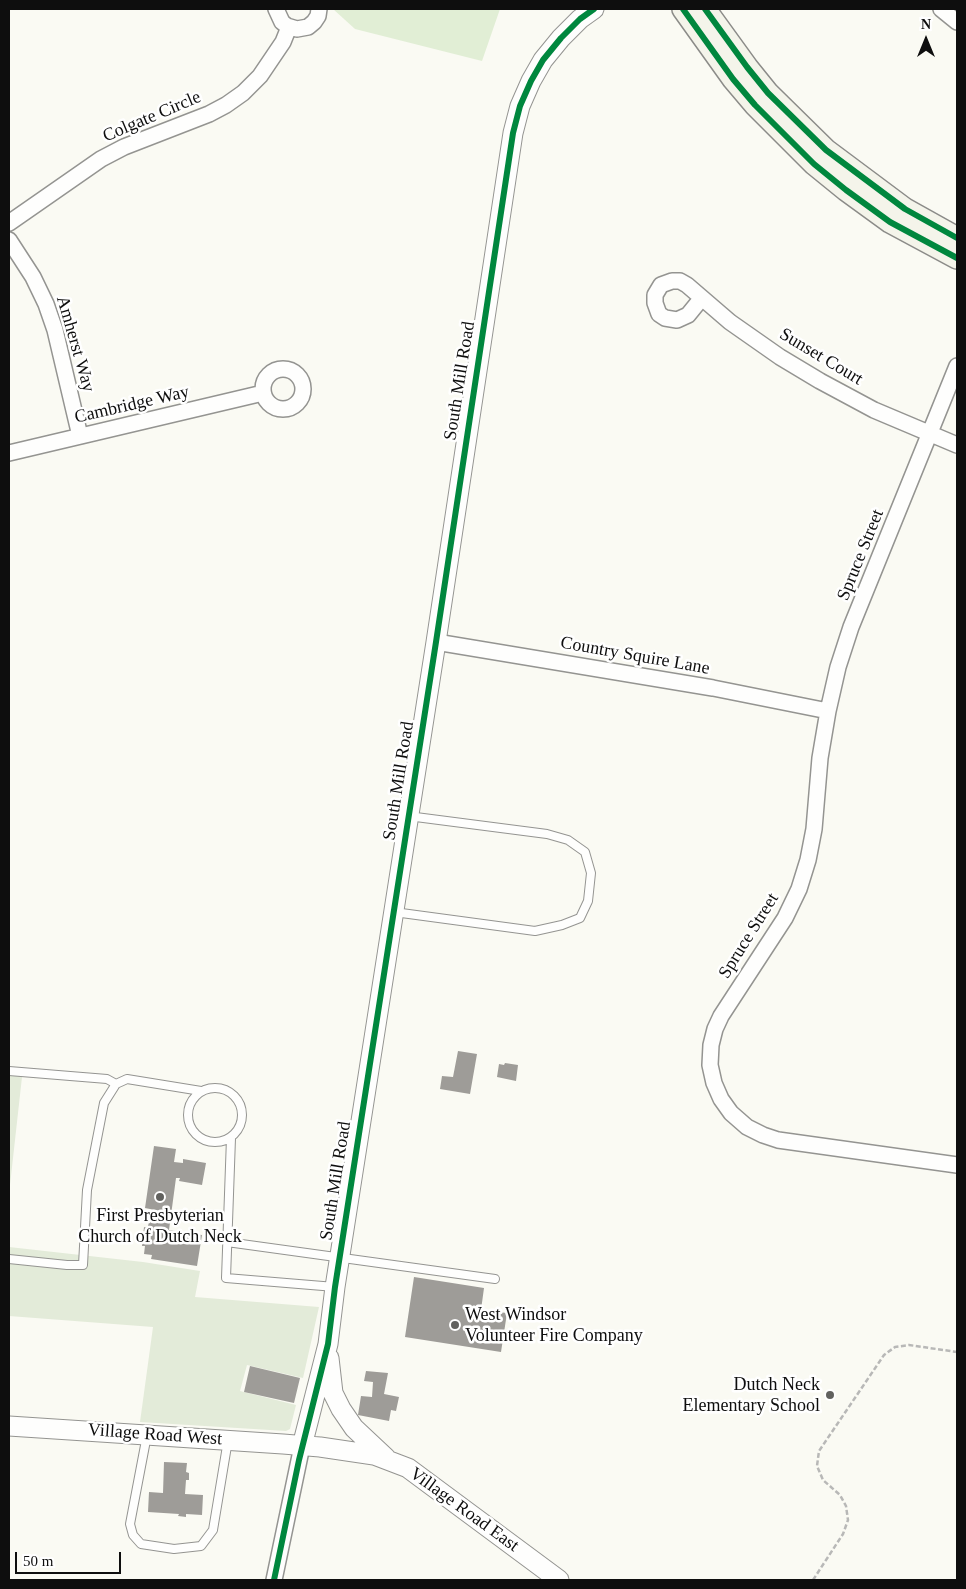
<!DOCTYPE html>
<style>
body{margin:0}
#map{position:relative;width:966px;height:1589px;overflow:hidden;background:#fafaf3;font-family:Georgia,serif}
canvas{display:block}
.frame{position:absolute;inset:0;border:10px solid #0e0e0e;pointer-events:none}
.north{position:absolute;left:901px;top:15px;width:50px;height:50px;-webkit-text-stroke:4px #fff;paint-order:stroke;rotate:0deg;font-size:14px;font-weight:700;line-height:20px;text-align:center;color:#0e0e0e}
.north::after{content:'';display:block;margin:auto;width:18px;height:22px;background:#0e0e0e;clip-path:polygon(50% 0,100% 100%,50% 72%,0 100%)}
.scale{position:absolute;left:15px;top:1552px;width:106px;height:22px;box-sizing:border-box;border:2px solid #0e0e0e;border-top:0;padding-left:6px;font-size:15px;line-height:18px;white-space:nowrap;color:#0e0e0e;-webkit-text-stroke:4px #fff;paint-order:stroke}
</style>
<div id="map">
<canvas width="966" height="1589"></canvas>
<div class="frame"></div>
<div class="north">N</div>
<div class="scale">50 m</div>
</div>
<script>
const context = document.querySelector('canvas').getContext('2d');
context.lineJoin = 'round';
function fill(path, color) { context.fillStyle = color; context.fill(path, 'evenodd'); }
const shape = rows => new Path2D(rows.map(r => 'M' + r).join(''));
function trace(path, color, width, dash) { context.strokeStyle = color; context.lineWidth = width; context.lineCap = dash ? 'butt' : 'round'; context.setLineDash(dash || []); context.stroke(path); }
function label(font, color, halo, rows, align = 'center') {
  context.font = font + ' Georgia,serif'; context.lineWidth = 5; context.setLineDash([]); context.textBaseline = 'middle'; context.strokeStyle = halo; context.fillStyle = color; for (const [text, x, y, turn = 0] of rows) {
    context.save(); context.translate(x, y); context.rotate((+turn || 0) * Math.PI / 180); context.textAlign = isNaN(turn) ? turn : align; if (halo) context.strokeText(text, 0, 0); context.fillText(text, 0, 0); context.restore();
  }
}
fill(shape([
 [333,9,500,9,482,61,355,29]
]), '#e1eed5');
fill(shape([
 [9,1067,23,1068,9,1194],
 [9,1247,143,1262,200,1271,195,1297,319,1307,303,1378,247,1365,240,1391,296,1405,290,1429,286,1431,140,1422,153,1327,9,1316]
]), '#e3ebd9');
fill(shape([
 [458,1051,477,1054,470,1094,440,1089,442,1076,453,1077],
 [505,1063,518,1065,516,1081,497,1077,499,1064,504,1065],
 [154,1146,176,1149,174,1162,183,1163,183,1159,206,1163,202,1185,179,1181,180,1178,176,1178,169,1230,202,1235,197,1266,151,1259,152,1255,144,1254,145,1246,142,1246,144,1227,148,1228,149,1219,158,1220,160,1211,145,1208],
 [414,1277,484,1288,481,1310,507,1313,501,1352,405,1337],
 [250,1366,300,1378,294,1403,244,1392],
 [366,1371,388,1373,384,1394,399,1397,396,1411,391,1410,389,1421,358,1415,361,1396,372,1397,373,1382,364,1381],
 [164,1462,187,1463,186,1472,189,1473,189,1480,186,1480,185,1494,203,1495,202,1515,186,1514,186,1517,178,1516,179,1514,148,1512,149,1492,163,1493]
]), '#9e9c98');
const service = shape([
 [394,912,535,931,562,925,580,918,588,901,591,873,585,852,568,840,547,834,408,816],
 [9,1071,107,1079,116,1084],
 '188 1115a27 27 0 1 1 54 0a27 27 0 1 1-54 0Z',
 [231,1138,226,1278,335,1287],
 [227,1242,495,1279],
 [9,1259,67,1265,83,1265,87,1190,104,1103,116,1084,127,1079,201,1091],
 [147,1435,130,1524,133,1535,141,1544,174,1549,201,1546,213,1530,228,1440]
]);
const minor = shape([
 [276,9,282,22,287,26,297,29,308,27,314,22,318,16,319,9],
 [941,9,957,22],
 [9,223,101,159,124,147,209,114,226,105,243,93,260,76,283,42,289,27],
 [9,240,33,277,46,304,55,330,80,436],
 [701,299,688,315,677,320,665,318,659,314,655,303,655,295,661,285,672,281,680,281,687,285,730,322,780,357,820,381,874,410,957,445],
 [957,366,851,627,838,667,828,711,820,758,814,829,808,860,799,889,785,918,721,1016,715,1029,711,1045,710,1065,714,1083,721,1099,731,1113,747,1127,763,1135,778,1140,957,1165],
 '263 389a20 20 0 1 1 40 0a20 20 0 1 1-40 0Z',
 [9,453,263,393],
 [436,642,713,688,828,711],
 [274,1580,302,1446]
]);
const tertiary = shape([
 [329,1358,333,1393,341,1409,354,1428,386,1458],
 [9,1426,283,1444,320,1447,374,1455,408,1468,559,1580],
 [302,1446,328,1344,335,1287,436,642,513,133,520,106,531,81,543,60,561,38,580,19,594,9]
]);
const secondary = shape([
 [683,9,733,79,755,105,814,164,846,190,890,222,957,258],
 [705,9,747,67,768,93,826,150,905,209,957,238]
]);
trace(service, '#949491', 10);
trace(minor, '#949491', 18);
trace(tertiary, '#949491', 21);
trace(secondary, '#8b8b88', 24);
trace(shape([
 [813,1580,843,1534,848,1520,846,1506,840,1495,823,1480,817,1466,819,1451,884,1355,895,1347,909,1345,957,1352]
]), '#b8b8b7', 2.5, [5, 2.5]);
trace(service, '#fefefd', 8);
trace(minor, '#fefefd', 15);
trace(tertiary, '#fefefd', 19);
trace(secondary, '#f4f4ea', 21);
trace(shape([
 [683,9,733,79,755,105,814,164,846,190,890,222,957,258],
 [705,9,747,67,768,93,826,150,905,209,957,238],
 [274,1580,299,1460,328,1344,335,1287,436,642,513,133,520,106,531,81,543,60,561,38,580,19,594,9]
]), '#00873e', 6);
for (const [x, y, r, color] of [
 [160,1197,5,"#61615e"],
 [455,1325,5,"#61615e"],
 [830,1395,5,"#61615e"]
]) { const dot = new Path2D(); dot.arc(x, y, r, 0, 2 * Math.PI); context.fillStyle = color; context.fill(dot); trace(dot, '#fff', 2); }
label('18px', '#0e0e0e', '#fff', [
 ["Colgate Circle",152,117,-23],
 ["Amherst Way",75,344,74],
 ["Sunset Court",821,357,31],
 ["South Mill Road",460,381,-81],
 ["Cambridge Way",132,405,-13],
 ["Spruce Street",861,555,-68],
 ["Country Squire Lane",635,656,10],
 ["South Mill Road",399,781,-81],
 ["Spruce Street",749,936,-58],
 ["South Mill Road",336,1181,-81],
 ["Village Road West",155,1435,4],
 ["Village Road East",464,1510,36]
]);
label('18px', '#0e0e0e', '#fff', [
 ["First Presbyterian",160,1216],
 ["Church of Dutch Neck",160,1237],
 ["West Windsor",465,1315,"left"],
 ["Volunteer Fire Company",465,1336,"left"],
 ["Dutch Neck",820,1385,"right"],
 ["Elementary School",820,1406,"right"]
]);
</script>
